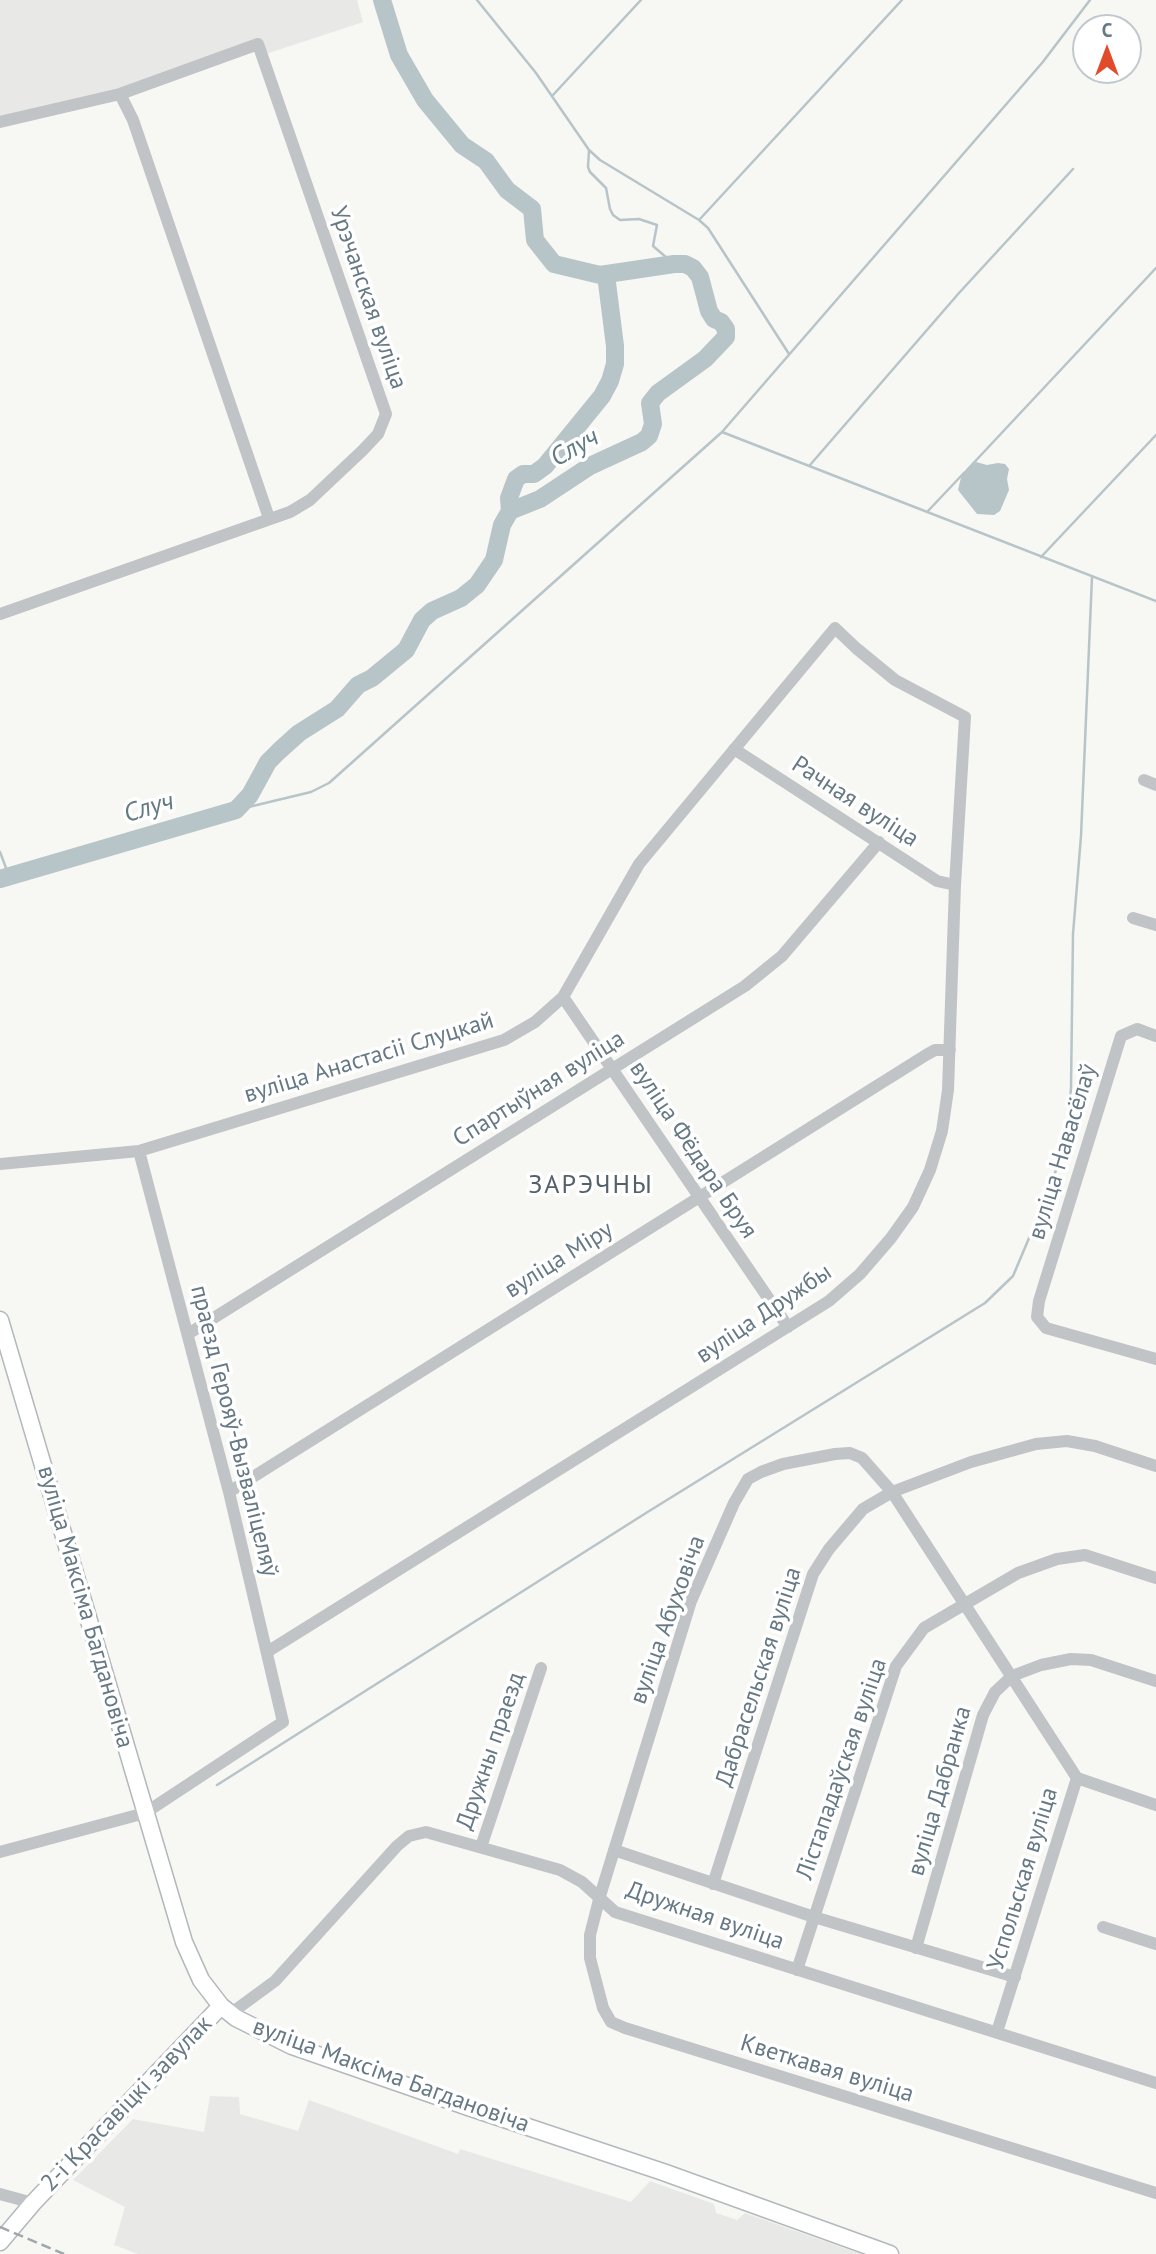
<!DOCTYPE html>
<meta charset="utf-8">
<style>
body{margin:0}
#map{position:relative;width:1156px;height:2254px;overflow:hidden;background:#f7f7f4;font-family:"PT Sans",sans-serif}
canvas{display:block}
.north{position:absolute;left:1072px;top:14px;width:70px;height:70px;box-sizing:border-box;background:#fff;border:2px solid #c2c9ce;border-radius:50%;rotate:0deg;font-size:19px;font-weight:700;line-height:28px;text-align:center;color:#667984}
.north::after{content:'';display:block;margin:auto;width:24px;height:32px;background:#e14a2a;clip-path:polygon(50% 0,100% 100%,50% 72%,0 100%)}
</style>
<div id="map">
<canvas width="1156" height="2254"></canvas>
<div class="north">С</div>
</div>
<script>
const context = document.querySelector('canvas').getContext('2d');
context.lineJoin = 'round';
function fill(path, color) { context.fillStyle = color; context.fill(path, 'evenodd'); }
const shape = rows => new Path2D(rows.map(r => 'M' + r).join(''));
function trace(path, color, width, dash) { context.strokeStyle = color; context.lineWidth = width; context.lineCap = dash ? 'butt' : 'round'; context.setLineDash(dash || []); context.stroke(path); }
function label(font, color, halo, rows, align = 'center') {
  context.font = font + ' "PT Sans",sans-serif'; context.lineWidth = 7; context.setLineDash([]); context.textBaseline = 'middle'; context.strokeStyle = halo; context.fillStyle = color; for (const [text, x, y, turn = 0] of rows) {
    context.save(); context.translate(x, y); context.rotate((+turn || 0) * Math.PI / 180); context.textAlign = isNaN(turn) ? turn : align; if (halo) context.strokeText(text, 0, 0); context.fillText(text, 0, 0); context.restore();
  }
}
fill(shape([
 [0,0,357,0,363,22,266,54,262,40,109,94,0,118],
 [210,2096,239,2097,240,2114,298,2131,309,2100,458,2154,460,2149,631,2202,650,2181,714,2204,716,2213,737,2220,745,2213,861,2254,138,2254,114,2245,125,2207,73,2180,133,2119,204,2132]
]), '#e8e8e7');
fill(shape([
 [976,462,987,465,998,463,1005,464,1009,469,1007,479,1009,490,1000,511,994,515,977,514,958,490,962,473]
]), '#b7c4c8');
trace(shape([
 [477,0,536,73,589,150,600,160,699,220,708,228,789,354],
 [553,95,641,0],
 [589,150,588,167,590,172,606,188,610,209,613,215,620,220,639,219,657,225,653,246,674,264],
 [700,219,902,0],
 [722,432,1156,601],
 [810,465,959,293,1073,169],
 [967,470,1156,268],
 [927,512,962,475],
 [1041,557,1156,435],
 [236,810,311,792,329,783,722,432,1042,63,1090,0],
 [0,852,9,876],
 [217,1785,646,1513,985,1303,1013,1276,1043,1205,1059,1162,1069,1115,1071,1088,1073,934,1081,836,1092,577]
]), '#b7c4c8', 2.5);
trace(shape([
 [510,511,509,498,516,479,523,474,534,474,545,466,602,396,610,381,615,364,615,346,606,275],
 [0,879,236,810,250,795,268,762,279,751,299,733,337,709,358,685,372,678,406,650,422,620,432,611,461,598,477,585,494,560,502,525,510,511,540,499,590,466,642,442,649,436,653,424,650,403,658,393,705,359,726,337,726,329,721,322,714,319,709,311,700,277,693,268,685,264,674,264,600,275,554,264,535,240,532,209,507,190,486,161,462,145,425,100,399,55,382,0]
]), '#b7c4c8', 18);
const secondary = shape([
 [0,1320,184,1942,201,1980,221,2006,236,2018,292,2046,468,2107,663,2172,890,2254],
 [0,2242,33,2203,221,2006]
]);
trace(secondary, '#b2b8bc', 19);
trace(shape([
 [120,94,133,120,269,518],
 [0,122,120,94,258,44,386,414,378,434,363,450,310,500,290,512,0,614],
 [734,749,937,881,955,885],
 [1144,780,1156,785],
 [1133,918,1156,925],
 [563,997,788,1327],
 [1156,1036,1137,1029,1121,1036,1039,1301,1037,1317,1046,1328,1156,1359],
 [0,1164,139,1151,504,1040,535,1022,563,997,639,864,835,628,856,648,895,680,965,717,955,885,948,1090,942,1131,930,1170,913,1207,891,1238,860,1274,829,1301,267,1652],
 [188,1334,745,986,782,956,879,842],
 [229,1492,926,1055,935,1050,950,1050],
 [1077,1778,892,1492,862,1458,850,1453,835,1454,783,1464,761,1472,748,1479,734,1503,691,1601,600,1896,590,1935,590,1958,603,2008,611,2022,625,2028,1156,2193],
 [481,1847,541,1668],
 [614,1850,814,1917,1015,1977],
 [0,1852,145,1813,283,1722,229,1492,139,1151],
 [713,1884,813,1574,829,1549,863,1509,892,1492,971,1462,1036,1444,1067,1441,1095,1446,1156,1466],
 [1103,1927,1156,1944],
 [916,1948,983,1715,995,1692,1012,1676,1041,1665,1071,1659,1091,1660,1156,1681],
 [797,1970,896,1666,924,1628,1018,1573,1057,1559,1085,1555,1156,1578],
 [230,2014,275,1981,397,1846,409,1836,426,1832,560,1870,582,1882,615,1912,1156,2083],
 [997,2032,1077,1778,1156,1805],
 [0,2194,33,2203]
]), '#c0c4c7', 12);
trace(secondary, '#fff', 16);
trace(shape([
 [0,2227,64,2254]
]), '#a1a8ad', 2.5, [10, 5]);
label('24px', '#667984', '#fff', [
 ["Урэчанская вуліца",368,298,71],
 ["Рачная вуліца",855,802,33],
 ["вуліца Анастасіі Слуцкай",369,1058,-17],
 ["Спартыўная вуліца",539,1089,-32],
 ["вуліца Фёдара Бруя",693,1150,56],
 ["вуліца Навасёлаў",1063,1152,-73],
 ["вуліца Міру",559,1260,-32],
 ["вуліца Дружбы",764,1314,-34],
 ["праезд Герояў-Вызваліцеляў",234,1431,76],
 ["вуліца Максіма Багдановіча",85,1607,74],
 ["вуліца Абуховіча",668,1620,-70],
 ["Дабрасельская вуліца",759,1677,-72],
 ["Дружны праезд",491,1751,-71],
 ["Лістападаўская вуліца",842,1769,-71],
 ["вуліца Дабранка",940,1791,-74],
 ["Успольская вуліца",1023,1879,-73],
 ["Дружная вуліца",705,1916,19],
 ["Кветкавая вуліца",827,2069,17],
 ["вуліца Максіма Багдановіча",391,2076,20],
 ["2-і Красавіцкі завулак",127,2104,-46]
]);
label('italic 26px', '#627a80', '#fff', [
 ["Случ",575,448,-30],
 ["Случ",149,808,-16]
]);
context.letterSpacing = '2px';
label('26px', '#54616a', '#fff', [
 ["ЗАРЭЧНЫ",591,1186]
]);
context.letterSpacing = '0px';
</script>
